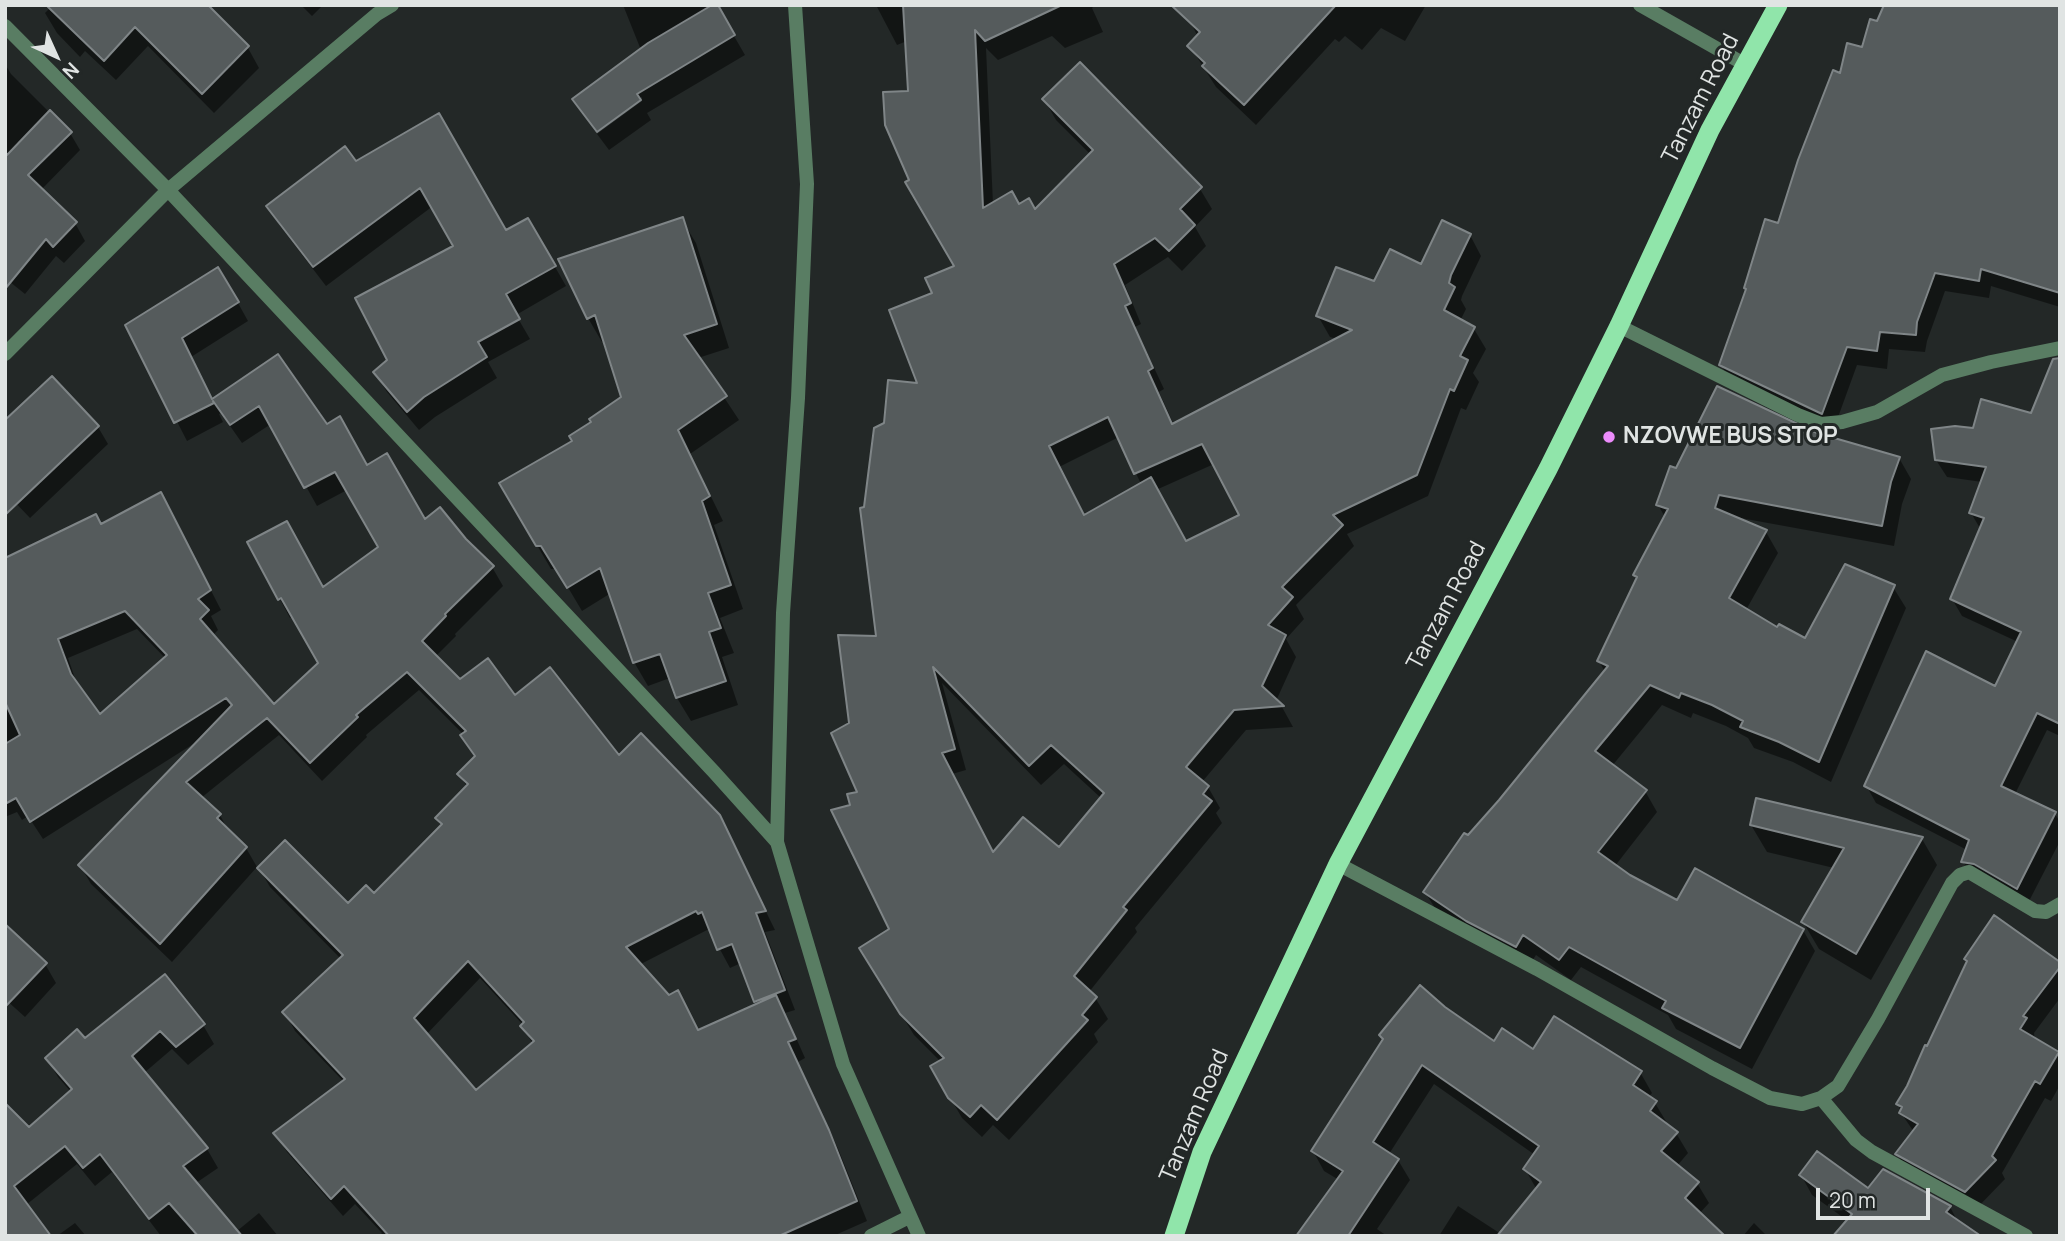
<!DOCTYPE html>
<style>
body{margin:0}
#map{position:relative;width:2065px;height:1241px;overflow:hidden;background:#232827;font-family:Manrope,sans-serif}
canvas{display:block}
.frame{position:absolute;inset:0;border:7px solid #e0e4e3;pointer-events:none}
.north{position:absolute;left:21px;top:21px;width:70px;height:70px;-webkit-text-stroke:5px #232827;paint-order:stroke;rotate:135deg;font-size:19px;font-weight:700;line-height:28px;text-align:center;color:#e0e4e3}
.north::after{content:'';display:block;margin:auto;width:24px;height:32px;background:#e0e4e3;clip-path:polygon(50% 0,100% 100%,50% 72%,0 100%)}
.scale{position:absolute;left:1816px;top:1188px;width:114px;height:32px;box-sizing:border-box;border:4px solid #e0e4e3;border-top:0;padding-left:9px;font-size:21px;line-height:24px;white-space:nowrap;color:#e0e4e3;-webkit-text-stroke:5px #232827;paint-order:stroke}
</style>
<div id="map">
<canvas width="2065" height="1241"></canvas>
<div class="frame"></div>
<div class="north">N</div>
<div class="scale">20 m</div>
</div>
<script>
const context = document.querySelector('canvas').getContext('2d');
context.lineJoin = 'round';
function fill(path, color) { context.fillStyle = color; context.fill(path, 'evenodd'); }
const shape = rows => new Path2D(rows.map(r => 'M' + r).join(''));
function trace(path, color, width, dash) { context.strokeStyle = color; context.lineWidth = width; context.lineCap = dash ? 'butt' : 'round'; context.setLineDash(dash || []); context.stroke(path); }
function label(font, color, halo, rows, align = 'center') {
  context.font = font + ' Manrope,sans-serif'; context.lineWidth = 6; context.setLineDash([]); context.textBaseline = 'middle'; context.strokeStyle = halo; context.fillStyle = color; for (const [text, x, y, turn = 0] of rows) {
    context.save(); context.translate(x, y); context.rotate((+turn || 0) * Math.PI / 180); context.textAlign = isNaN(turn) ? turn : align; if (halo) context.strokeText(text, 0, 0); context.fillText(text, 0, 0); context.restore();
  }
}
fill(shape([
 [53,5,205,5,248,48,259,68,214,113,148,46,116,80,85,51,80,57,57,33,45,13],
 [301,5,323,5,312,16],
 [623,5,716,5,745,55,647,113,651,120,609,150,597,134,642,101,642,97,595,131,575,100,641,50],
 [876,5,1095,5,1092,8,1103,32,1065,48,1052,36,998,60,986,48,993,204,1018,206,1034,211,1091,155,1056,120,1044,99,1200,189,1212,209,1195,227,1206,246,1182,271,1168,257,1125,285,1141,324,1135,327,1164,389,1159,392,1174,425,1337,339,1330,337,1318,316,1375,284,1422,266,1470,235,1481,256,1462,296,1461,300,1466,309,1460,321,1474,329,1486,349,1473,373,1479,382,1466,410,1461,408,1428,496,1347,534,1354,546,1296,605,1304,619,1286,639,1296,657,1276,701,1282,707,1293,727,1246,730,1202,782,1208,787,1220,808,1216,813,1222,823,1135,928,1137,932,1089,992,1096,999,1108,1019,1094,1034,1098,1042,1009,1140,993,1125,982,1137,962,1118,932,1066,941,1062,914,1035,873,969,892,930,852,807,860,793,851,724,878,638,866,509,885,424,920,385,934,294,957,267,912,181,907,41,897,45],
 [1119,437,1141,484,1084,516,1059,467],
 [1214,464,1241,516,1186,543,1156,490],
 [942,683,1041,785,1064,764,1101,798,1059,849,994,854,952,774,966,770],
 [1171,5,1426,5,1405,41,1381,28,1362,50,1345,36,1339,42,1335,39,1256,125,1216,87,1190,46,1198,37,1193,27],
 [2060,5,2060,307,1991,286,1989,298,1945,291,1927,341,1925,352,1889,349,1887,369,1857,365,1833,431,1732,383,1721,365,1747,292,1745,288,1779,225,1841,75,1864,49,1878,23],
 [5,64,11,74,70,133,80,150,41,190,75,223,85,241,64,263,56,256,25,294,5,278],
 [438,115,506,233,528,220,566,286,516,315,530,339,488,362,497,378,435,417,419,430,387,392,375,373,389,361,456,247,433,206,326,286,280,226,269,207,356,163],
 [682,220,696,243,729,348,698,358,739,420,690,454,723,521,714,525,743,609,720,618,734,653,722,657,738,705,691,721,677,698,670,678,648,686,634,662,611,593,582,611,557,569,551,569,501,484,574,442,623,398,605,340,602,342,588,318],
 [238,303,248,321,191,357,213,401,277,356,326,426,425,522,465,540,492,567,503,586,455,634,456,636,435,657,460,681,514,697,719,816,775,930,765,932,795,1010,785,1013,805,1058,798,1062,839,1151,867,1221,833,1236,379,1236,382,1233,355,1204,343,1216,287,1152,276,1133,344,1082,295,1031,285,1012,341,959,270,887,259,868,348,905,374,895,442,827,437,818,467,787,459,774,475,758,462,736,464,735,419,690,366,735,367,737,322,781,279,735,201,798,220,815,229,832,246,848,257,867,172,962,91,884,80,865,198,741,43,839,28,816,22,820,17,812,5,817,5,560,101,526,171,513,221,610,211,616,218,630,212,636,274,707,320,663,293,616,290,618,250,543,323,589,380,547,347,490,317,506,271,424,242,443,221,413,219,414,223,422,187,441,128,326],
 [137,629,166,659,100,716,78,687,68,658],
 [709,929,730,968,741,963,758,1005,698,1031,639,965],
 [480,978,523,1025,533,1045,476,1092,426,1035],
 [2060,391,2060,736,2047,730,2015,794,2055,814,2060,822,2060,841,2027,905,1973,879,1963,861,1967,850,1876,803,1866,785,1996,688,2018,642,1962,616,1952,599,1981,530,1971,513,1982,482,1947,477,1936,460,1974,430,2032,415],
 [98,427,108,444,30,518,9,496],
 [1817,435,1899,458,1911,479,1902,504,1894,546,1735,517,1766,532,1778,553,1746,610,1778,630,1805,640,1893,587,1906,608,1831,782,1793,762,1754,748,1748,738,1726,726,1693,713,1691,718,1662,705,1612,766,1645,791,1657,812,1615,866,1678,903,1803,930,1815,951,1752,1069,1676,1029,1668,1015,1581,967,1571,980,1536,955,1528,967,1438,913,1425,892,1605,672,1599,661,1638,579,1635,575,1665,517,1658,505,1677,471],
 [1751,825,1922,839,1937,865,1871,980,1819,949,1803,922,1834,868,1767,852],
 [45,964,56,983,25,1017,5,999],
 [2060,964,2060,998,2034,1033,2035,1040,2057,1053,2060,1057,2060,1085,2051,1101,2045,1098,2002,1173,2005,1179,1976,1209,1908,1172,1897,1154,1914,1132,1901,1113,1898,1104],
 [1444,1008,1495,1043,1640,1072,1652,1093,1648,1098,1655,1103,1667,1123,1665,1125,1676,1133,1688,1153,1677,1166,1697,1183,1709,1203,1699,1214,1722,1236,1439,1236,1458,1206,1501,1234,1537,1190,1525,1169,1535,1155,1434,1084,1389,1154,1398,1160,1410,1180,1377,1229,1387,1236,1298,1236,1339,1180,1324,1171,1313,1151],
 [203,1025,214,1044,188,1065,172,1049,144,1073,207,1149,218,1168,196,1183,237,1231,259,1213,278,1236,161,1236,112,1172,95,1186,77,1164,26,1205,5,1236,5,1106,29,1129,71,1092,58,1077,47,1058,85,1041],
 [1884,1171,1950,1207,1958,1222,1848,1221,1812,1195,1801,1175,1869,1191],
 [75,1223,86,1236,57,1236],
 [1754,1223,1767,1236,1743,1236]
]), '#0007');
const building = shape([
 [46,5,208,5,249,46,202,94,135,27,104,61,46,5],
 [712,5,718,5,735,35,637,94,641,100,597,132,572,99,648,43,712,5],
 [903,5,1062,5,985,41,975,30,983,208,1012,191,1019,204,1029,198,1035,209,1093,150,1042,99,1080,62,1202,187,1180,209,1195,225,1169,251,1155,238,1114,264,1131,303,1125,306,1153,368,1148,371,1172,424,1352,330,1316,316,1336,267,1374,281,1390,249,1421,264,1442,220,1471,234,1451,275,1449,283,1455,287,1444,310,1475,327,1460,356,1468,360,1454,391,1450,389,1417,475,1333,515,1343,525,1282,587,1293,597,1268,625,1286,635,1262,686,1284,706,1234,710,1186,767,1209,786,1203,794,1212,801,1123,907,1127,910,1074,976,1097,997,1082,1015,1088,1020,997,1120,981,1105,970,1117,948,1098,930,1066,944,1058,900,1014,859,948,889,929,831,810,850,805,847,794,857,792,831,733,849,723,838,635,876,636,860,508,864,507,874,428,884,423,888,380,917,383,889,310,932,293,925,278,954,266,905,182,909,180,885,125,883,92,908,91,903,5],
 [1108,417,1134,474,1202,444,1239,515,1186,541,1151,477,1084,515,1049,446,1108,417],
 [933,667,1029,766,1051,745,1104,793,1059,847,1023,817,993,852,942,753,955,749,933,667],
 [1171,5,1336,5,1244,105,1202,66,1205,63,1187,46,1200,32,1171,5],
 [1884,5,2060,5,2060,293,1981,269,1979,281,1935,273,1917,322,1916,335,1880,332,1877,351,1847,347,1822,414,1719,365,1746,289,1744,288,1765,219,1778,223,1798,160,1833,70,1840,73,1847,43,1862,47,1870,19,1877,21,1884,5],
 [50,110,72,132,28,175,77,222,53,247,46,239,5,289,5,152,7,155,50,110],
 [439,113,506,230,528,218,556,266,506,294,520,319,478,342,487,357,424,397,407,412,373,372,387,360,355,298,453,246,420,188,313,267,266,206,345,146,356,161,439,113],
 [683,217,717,324,684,335,727,396,678,430,710,496,702,501,731,585,708,593,721,628,709,632,726,681,676,698,660,654,633,663,600,568,567,588,541,546,536,546,499,483,572,441,569,436,591,422,589,419,621,397,595,315,587,319,558,259,683,217],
 [218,267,239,302,182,338,212,399,278,354,327,424,340,416,367,465,387,453,425,519,440,507,466,539,494,566,445,614,446,616,422,641,460,679,488,658,515,695,550,667,619,755,641,733,720,815,766,911,756,913,785,990,754,1002,732,944,717,950,702,912,698,914,696,911,626,947,669,995,678,990,698,1030,776,995,796,1039,788,1042,829,1130,857,1201,779,1236,389,1236,344,1186,331,1199,273,1133,345,1079,282,1012,343,955,257,868,285,840,348,903,366,885,374,893,442,824,435,818,468,784,457,774,475,756,460,735,466,731,407,672,356,715,358,717,310,763,267,718,186,782,221,814,217,818,247,847,160,944,78,865,232,705,226,698,30,822,16,798,5,804,5,744,20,735,5,702,5,558,96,514,101,524,161,492,211,590,198,599,209,610,200,619,274,704,318,663,281,598,278,600,247,542,287,521,323,587,378,547,335,472,304,488,259,406,230,425,213,401,214,403,174,423,125,325,218,267],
 [125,611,167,655,100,714,71,674,58,639,125,611],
 [468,961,524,1022,520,1026,534,1041,476,1090,414,1018,468,961],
 [2060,358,2060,724,2037,713,2001,786,2056,812,2017,889,1974,864,1961,862,1969,840,1864,786,1926,651,1995,686,2021,632,1950,599,1984,518,1969,513,1986,467,1935,460,1931,429,1955,426,1973,428,1981,399,2031,413,2053,359,2060,358],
 [52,376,99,426,5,515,5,420,52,376],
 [1717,386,1817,433,1900,457,1891,482,1882,526,1719,495,1715,508,1767,530,1729,598,1777,627,1779,624,1805,638,1845,564,1895,585,1819,762,1779,742,1740,727,1743,721,1712,705,1681,693,1679,698,1650,685,1595,751,1647,790,1598,852,1630,875,1677,900,1695,868,1804,929,1740,1048,1662,1008,1666,1001,1569,947,1559,960,1523,935,1516,947,1466,921,1423,892,1464,833,1468,835,1499,800,1608,666,1597,661,1637,577,1633,575,1668,509,1656,505,1670,466,1676,468,1717,386],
 [1756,798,1923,837,1856,954,1801,922,1844,848,1750,825,1756,798],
 [1994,915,2060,962,2060,967,2023,1016,2027,1018,2020,1029,2059,1052,2040,1084,2035,1081,1992,1156,1996,1160,1965,1192,1895,1154,1918,1124,1899,1113,1902,1107,1896,1104,1907,1086,1925,1045,1927,1046,1967,961,1964,959,1994,915],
 [5,924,47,963,5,1007,5,924],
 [165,974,205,1024,176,1047,160,1031,132,1056,208,1148,183,1166,242,1236,198,1236,169,1203,149,1219,100,1154,83,1168,65,1146,14,1186,51,1236,5,1236,5,1103,29,1127,72,1089,45,1058,77,1029,85,1038,165,974],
 [1420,985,1445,1007,1494,1041,1502,1028,1533,1049,1554,1016,1642,1071,1633,1085,1657,1101,1650,1111,1678,1132,1661,1151,1699,1182,1685,1198,1725,1236,1497,1236,1541,1182,1523,1169,1539,1146,1422,1065,1373,1142,1399,1159,1348,1236,1296,1236,1343,1171,1311,1151,1383,1039,1379,1035,1420,985],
 [1817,1151,1868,1188,1883,1169,1951,1206,1946,1212,1981,1236,1833,1236,1852,1214,1799,1175,1817,1151]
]);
fill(building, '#555b5c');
trace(building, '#7f8587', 2);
trace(shape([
 [1640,5,1746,65],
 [5,26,168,190,714,772,777,842,843,1064,919,1236],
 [1619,326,1798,415,1821,424,1842,422,1877,412,1942,375,1991,362,2060,348],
 [5,354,168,190,377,14,392,5],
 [777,842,783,613,798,398,807,184,795,5],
 [1338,864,1537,969,1712,1068,1770,1098,1802,1104,1821,1098,1838,1086,1878,1019,1952,883,1960,875,1969,872,2035,911,2046,912,2060,904],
 [1821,1098,1856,1140,1872,1152,2026,1236],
 [871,1236,909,1217]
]), '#597d63', 14);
trace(shape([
 [1174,1236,1202,1152,1338,864,1548,469,1619,326,1710,130,1778,5]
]), '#90e5aa', 19);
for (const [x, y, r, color] of [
 [1609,437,7,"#ec8cfb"]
]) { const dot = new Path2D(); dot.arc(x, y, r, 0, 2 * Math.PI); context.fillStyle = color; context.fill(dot); trace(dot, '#232827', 2.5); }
label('23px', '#e0e4e3', '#232827', [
 ["Tanzam Road",1701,99,-63],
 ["Tanzam Road",1447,606,-62],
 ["Tanzam Road",1195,1116,-67]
]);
label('bold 23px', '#e0e4e3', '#232827', [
 ["NZOVWE BUS STOP",1623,437]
], 'left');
</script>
